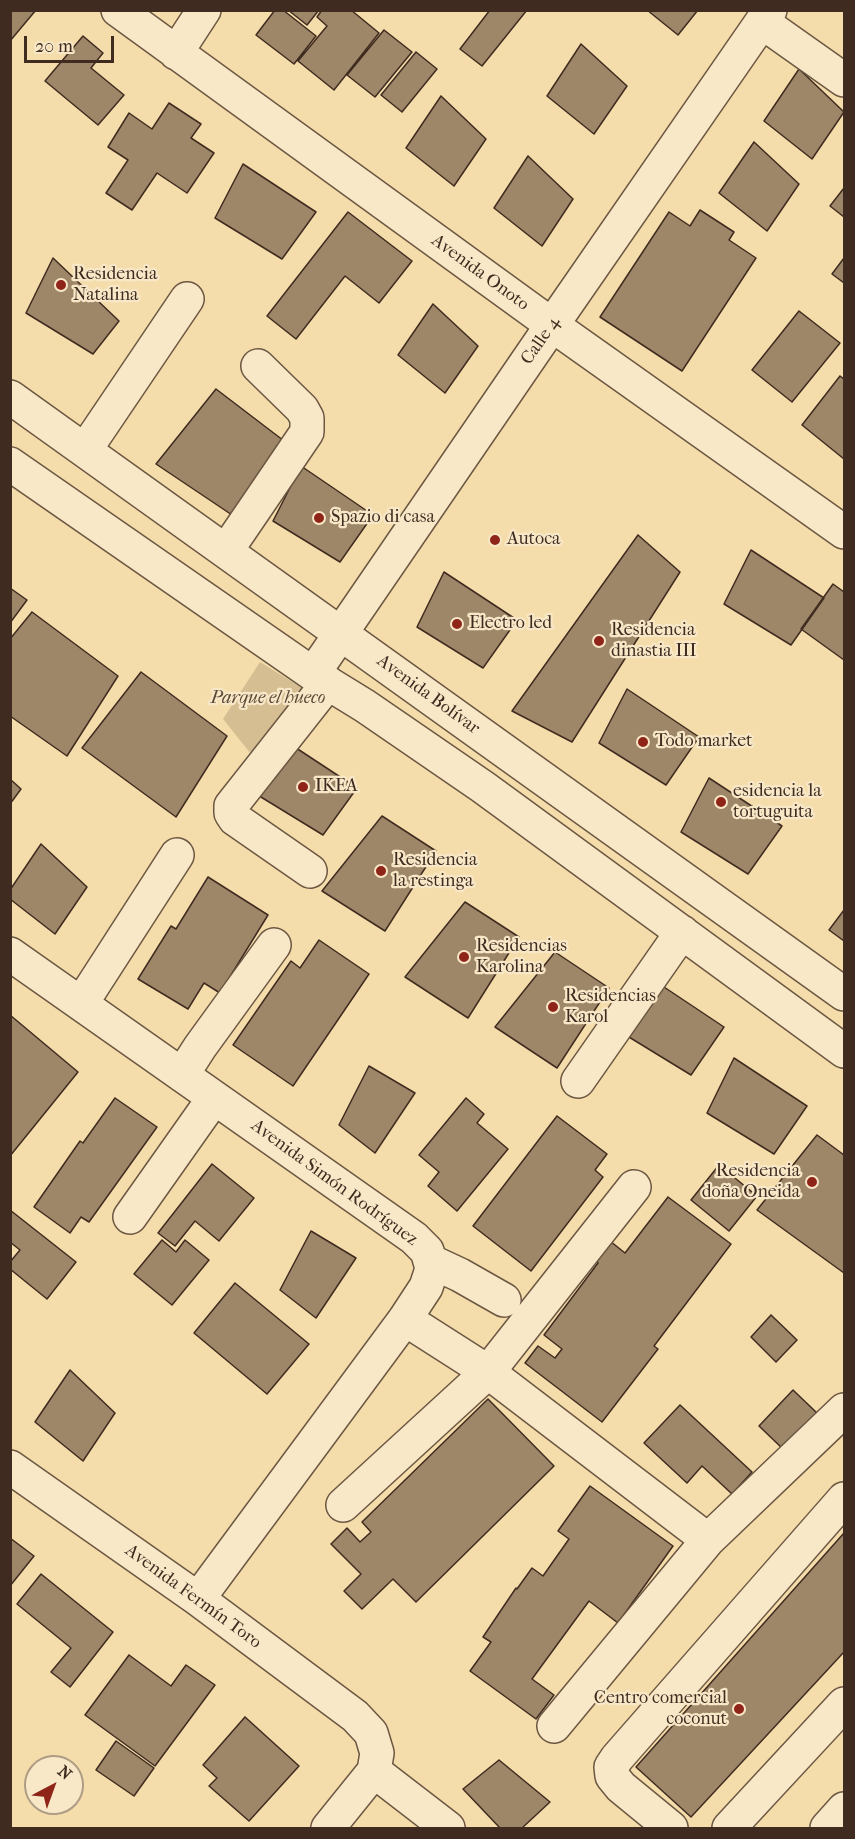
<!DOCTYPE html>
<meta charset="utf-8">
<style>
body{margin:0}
#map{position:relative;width:855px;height:1839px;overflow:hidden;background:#f5dcab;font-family:"IM FELL French Canon",serif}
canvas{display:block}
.frame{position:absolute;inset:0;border:12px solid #3f2b1f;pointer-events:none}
.north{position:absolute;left:24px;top:1755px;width:60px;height:60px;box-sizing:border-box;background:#f8e8c8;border:2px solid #ae9c84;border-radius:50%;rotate:41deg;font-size:16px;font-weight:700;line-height:24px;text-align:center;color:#3f2b1f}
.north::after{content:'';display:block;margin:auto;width:21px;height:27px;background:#8f2418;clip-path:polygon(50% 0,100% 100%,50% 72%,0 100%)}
.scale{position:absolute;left:24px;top:36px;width:90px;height:27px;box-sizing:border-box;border:3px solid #3f2b1f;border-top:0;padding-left:8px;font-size:18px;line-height:21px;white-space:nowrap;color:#3f2b1f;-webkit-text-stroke:4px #f8e8c8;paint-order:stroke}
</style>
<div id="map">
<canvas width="855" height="1839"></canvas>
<div class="frame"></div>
<div class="north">N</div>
<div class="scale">20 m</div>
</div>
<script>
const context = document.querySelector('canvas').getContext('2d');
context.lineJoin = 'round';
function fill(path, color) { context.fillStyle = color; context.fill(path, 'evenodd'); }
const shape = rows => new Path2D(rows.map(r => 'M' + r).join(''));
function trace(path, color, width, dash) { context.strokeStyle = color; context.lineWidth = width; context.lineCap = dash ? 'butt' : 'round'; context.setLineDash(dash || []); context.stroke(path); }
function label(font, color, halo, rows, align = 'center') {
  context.font = font + ' "IM FELL French Canon",serif'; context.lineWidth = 4.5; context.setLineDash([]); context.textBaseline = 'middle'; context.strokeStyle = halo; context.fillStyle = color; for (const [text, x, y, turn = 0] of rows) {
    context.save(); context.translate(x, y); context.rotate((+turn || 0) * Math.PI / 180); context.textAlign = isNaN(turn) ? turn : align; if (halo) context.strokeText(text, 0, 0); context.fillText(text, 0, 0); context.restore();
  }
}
fill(shape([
 [260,662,307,691,255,759,223,719]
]), '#d6be93');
const building = shape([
 [10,10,36,10,10,41,10,10],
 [275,10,283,10,316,36,294,64,256,35,275,10],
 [288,10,319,10,307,25,288,10],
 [322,10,351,10,379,33,334,90,298,61,327,26,317,17,322,10],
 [490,10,527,10,482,66,460,49,490,10],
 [647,10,698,10,678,35,647,10],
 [384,30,412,52,375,97,347,75,384,30],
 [83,36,103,53,91,68,124,95,98,125,45,81,83,36],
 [581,44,627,86,594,134,547,96,581,44],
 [416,52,437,69,402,112,381,95,416,52],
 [799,69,844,112,812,159,764,121,799,69],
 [441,96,486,139,454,186,406,148,441,96],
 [169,103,201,124,191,138,214,153,187,193,157,173,132,210,106,193,128,160,108,147,129,113,152,129,169,103],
 [754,142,799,184,767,231,719,193,754,142],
 [528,156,573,199,542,246,494,208,528,156],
 [243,164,316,212,282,259,215,218,243,164],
 [844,188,844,217,830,206,844,188],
 [700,210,734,232,729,240,756,258,682,371,600,317,669,212,690,226,700,210],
 [348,212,412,261,379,303,345,276,296,339,267,316,348,212],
 [53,258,119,321,93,354,26,313,53,258],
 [844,258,844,283,832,274,844,258],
 [433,304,478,346,445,393,398,355,433,304],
 [799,311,840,343,792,402,752,370,799,311],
 [840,376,844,379,844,459,802,425,840,376],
 [216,389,292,447,238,519,156,464,216,389],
 [301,466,373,515,340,562,273,521,301,466],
 [638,535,680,572,572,742,512,711,638,535],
 [751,550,824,598,791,645,724,604,751,550],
 [444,572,517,620,483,668,417,627,444,572],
 [833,584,844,592,844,660,801,629,833,584],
 [10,588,27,600,10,623,10,588],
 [32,612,118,676,67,756,10,716,10,639,32,612],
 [141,672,227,736,176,817,82,748,141,672],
 [627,689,699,737,666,785,599,743,627,689],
 [284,740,357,788,323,835,256,794,284,740],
 [709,778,782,826,748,874,681,832,709,778],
 [10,779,21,789,10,804,10,779],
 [382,816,436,851,385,931,322,891,382,816],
 [41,844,87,887,55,934,10,899,10,890,41,844],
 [208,877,268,915,220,993,204,983,188,1009,138,979,171,926,176,929,208,877],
 [465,902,519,937,468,1018,405,977,465,902],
 [844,910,844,941,829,930,844,910],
 [319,940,369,974,293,1086,233,1045,291,961,300,968,319,940],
 [555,952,609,988,557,1068,495,1027,555,952],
 [652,979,724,1027,691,1075,624,1034,652,979],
 [10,1015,78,1072,10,1156,10,1015],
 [734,1058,807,1106,774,1154,707,1113,734,1058],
 [369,1066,415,1093,375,1153,339,1125,369,1066],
 [115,1098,157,1127,89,1222,81,1217,70,1233,34,1207,80,1141,83,1143,115,1098],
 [466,1098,484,1114,477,1123,508,1149,457,1211,428,1186,439,1172,419,1155,466,1098],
 [557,1116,607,1154,595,1170,603,1177,531,1271,473,1226,557,1116],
 [817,1135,844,1155,844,1273,757,1210,817,1135],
 [212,1164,254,1198,219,1241,195,1221,175,1246,158,1233,212,1164],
 [719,1165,757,1196,729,1231,691,1200,719,1165],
 [668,1197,731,1244,654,1346,658,1349,602,1422,525,1363,538,1346,555,1358,562,1349,544,1335,598,1263,596,1260,610,1241,625,1253,668,1197],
 [10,1210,76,1262,47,1299,10,1269,10,1262,20,1250,10,1242,10,1210],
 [311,1231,356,1258,316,1318,280,1290,311,1231],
 [162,1240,176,1252,185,1240,209,1260,172,1305,134,1274,162,1240],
 [235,1283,309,1344,267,1394,194,1333,235,1283],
 [771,1315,797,1340,776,1362,751,1337,771,1315],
 [70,1370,115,1413,83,1461,35,1422,70,1370],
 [793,1390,817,1413,783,1449,759,1426,793,1390],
 [488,1399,554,1466,416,1602,393,1579,362,1609,344,1591,361,1574,331,1544,347,1528,360,1542,371,1532,362,1522,488,1399],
 [680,1405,752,1472,732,1494,702,1466,687,1483,644,1443,680,1405],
 [590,1486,673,1546,618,1623,589,1601,532,1679,554,1695,536,1719,470,1671,491,1642,483,1637,516,1588,517,1589,532,1568,543,1576,569,1539,558,1531,590,1486],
 [844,1533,844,1652,691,1817,636,1767,844,1533],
 [10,1538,34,1556,10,1586,10,1538],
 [41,1574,113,1632,70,1687,51,1672,71,1648,17,1604,41,1574],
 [129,1655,171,1686,186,1665,215,1685,155,1766,85,1715,129,1655],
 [245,1717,299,1766,249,1821,209,1786,217,1778,203,1765,245,1717],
 [116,1741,154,1768,134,1796,96,1770,116,1741],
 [499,1760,550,1802,522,1828,500,1828,463,1789,499,1760]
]);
fill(building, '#9e8768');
trace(building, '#3f2b1f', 1.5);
const minor = shape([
 [118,10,552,325,844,532],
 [762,22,844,80],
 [176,53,204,10],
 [10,397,844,994],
 [85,450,187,299],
 [10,464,313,674,365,706,483,787,844,1051],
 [226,551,307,432,307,418,302,409,258,366],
 [313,674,552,325,770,10],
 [310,871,235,819,231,813,231,806,328,683],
 [10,954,414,1238,427,1251,430,1261,432,1269,426,1287,405,1319,198,1599],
 [81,1004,177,855],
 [182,1075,200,1047,274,945],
 [578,1081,682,932],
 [130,1217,214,1098],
 [430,1261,460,1275,504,1300],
 [405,1319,488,1372,708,1540],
 [10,1467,198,1599,355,1716,371,1733,377,1753,374,1771,328,1828],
 [343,1505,488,1372,634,1187],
 [554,1726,708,1540,844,1410],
 [374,1771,448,1828],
 [671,1828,621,1787,612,1776,611,1767,617,1758,844,1499],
 [729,1828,844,1704],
 [827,1828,844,1809]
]);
trace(minor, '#6c5742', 36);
trace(minor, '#f8e8c8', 33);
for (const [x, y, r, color] of [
 [61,285,6,"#8f2418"],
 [319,518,6,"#8f2418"],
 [495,540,6,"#8f2418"],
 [457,624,6,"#8f2418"],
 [599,641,6,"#8f2418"],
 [643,742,6,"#8f2418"],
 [303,787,6,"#8f2418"],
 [721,802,6,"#8f2418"],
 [381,871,6,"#8f2418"],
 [464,957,6,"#8f2418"],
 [553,1007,6,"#8f2418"],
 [812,1182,6,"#8f2418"],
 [739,1709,6,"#8f2418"]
]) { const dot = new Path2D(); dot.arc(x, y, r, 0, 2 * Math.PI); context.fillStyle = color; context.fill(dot); trace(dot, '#f8e8c8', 2); }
label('18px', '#3f2b1f', '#f8e8c8', [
 ["Avenida Onoto",480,273,36],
 ["Calle 4",541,341,-55],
 ["Avenida Bolívar",428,695,36],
 ["Avenida Simón Rodríguez",334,1183,36],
 ["Avenida Fermín Toro",193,1597,36]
]);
label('18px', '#3f2b1f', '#f8e8c8', [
 ["Residencia",73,275],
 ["Natalina",73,296],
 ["Spazio di casa",331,518],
 ["Autoca",507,540],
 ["Electro led",469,624],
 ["Residencia",611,631],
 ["dinastia III",611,652],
 ["Todo market",655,742],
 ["IKEA",315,787],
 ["esidencia la",733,792],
 ["tortuguita",733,813],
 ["Residencia",393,861],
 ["la restinga",393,882],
 ["Residencias",476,947],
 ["Karolina",476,968],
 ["Residencias",565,997],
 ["Karol",565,1018],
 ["Residencia",800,1172,"right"],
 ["doña Oneida",800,1193,"right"],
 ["Centro comercial",727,1699,"right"],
 ["coconut",727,1720,"right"]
], 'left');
label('italic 18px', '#5d4836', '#f8e8c8', [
 ["Parque el hueco",268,699]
]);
</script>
